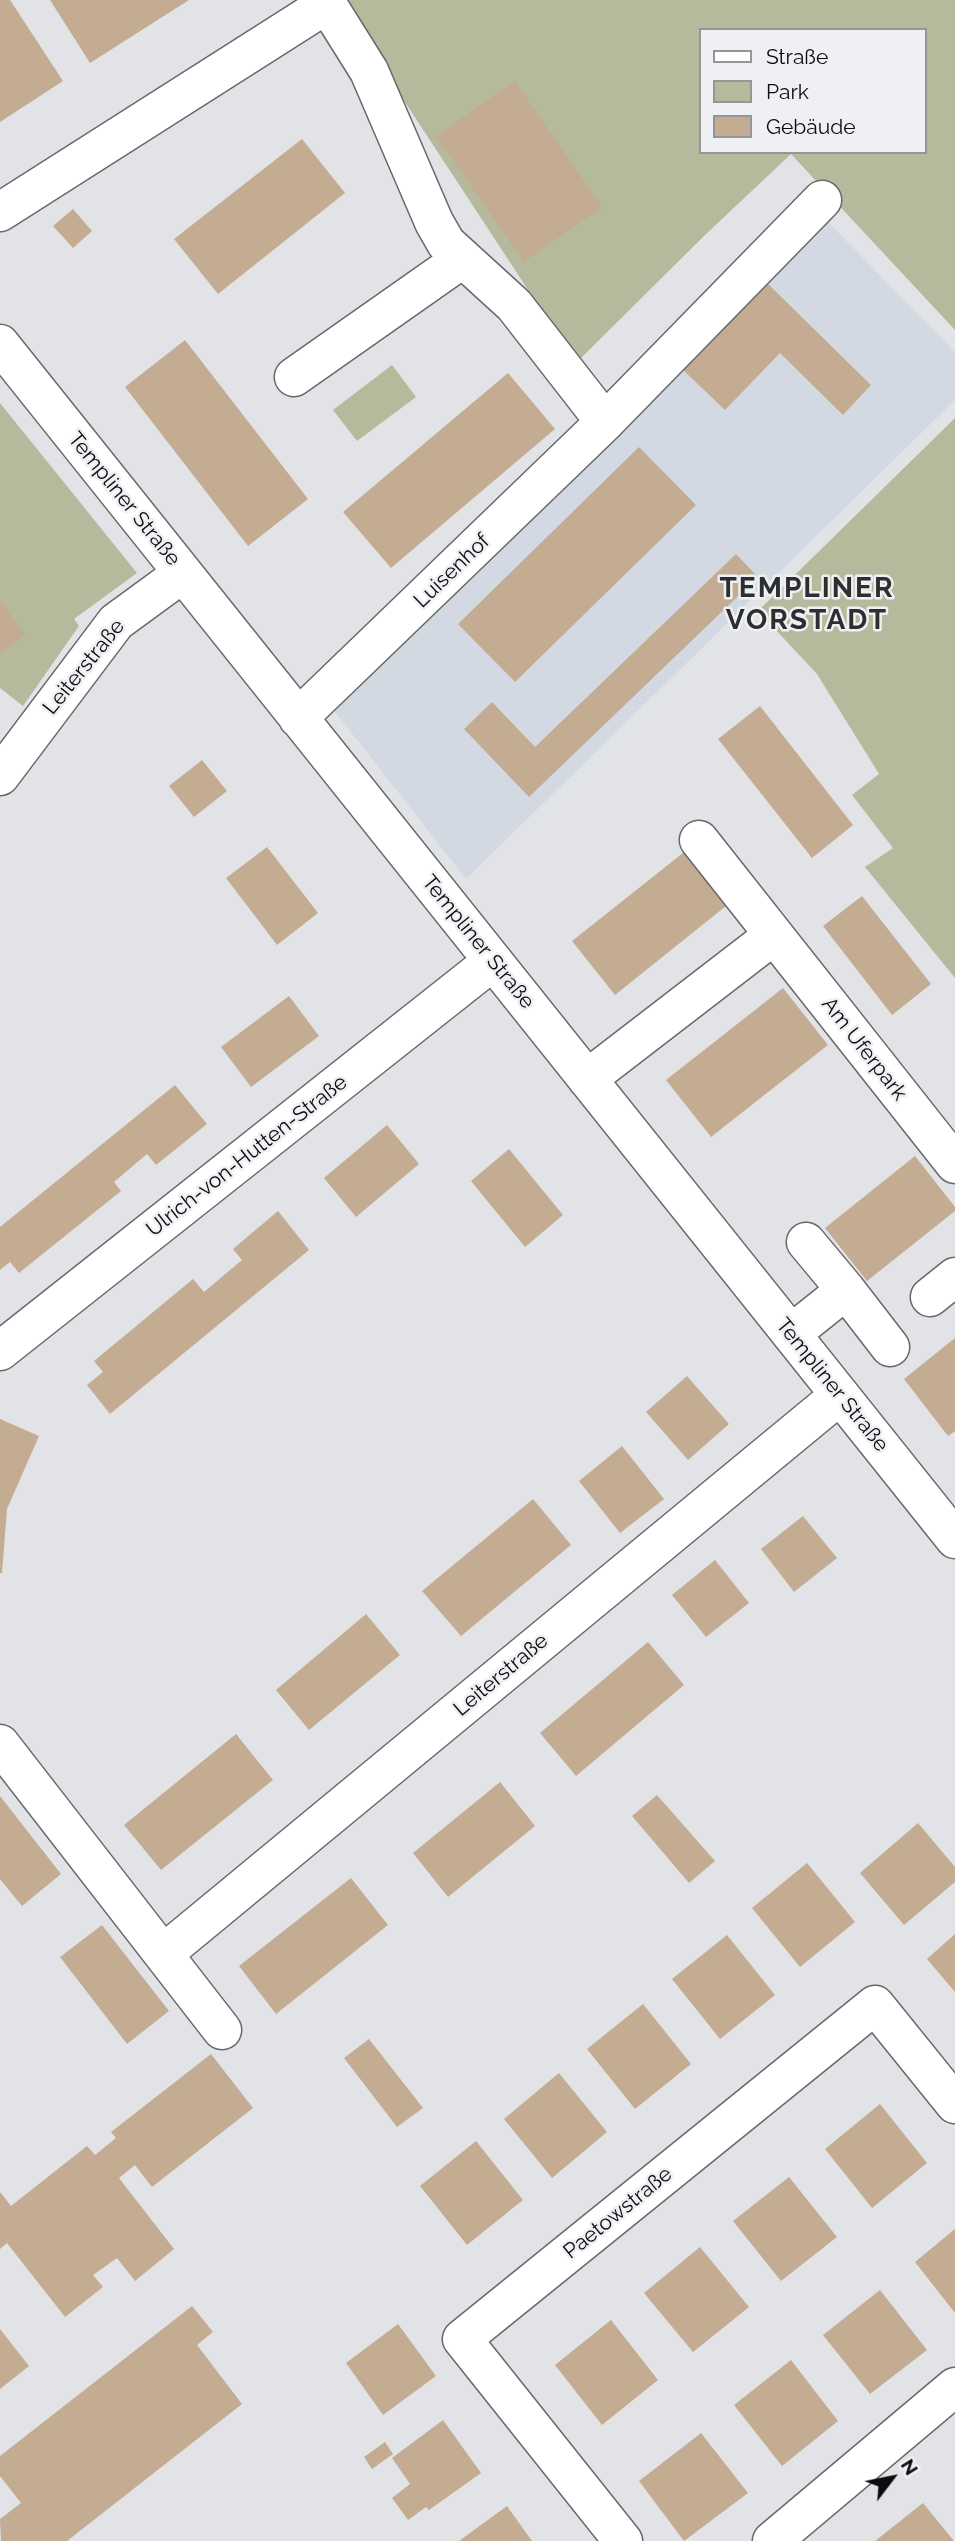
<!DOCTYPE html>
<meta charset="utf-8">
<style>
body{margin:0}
#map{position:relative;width:955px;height:2541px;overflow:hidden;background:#e1e3e6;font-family:Raleway,sans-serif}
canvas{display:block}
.legend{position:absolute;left:699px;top:28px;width:228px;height:126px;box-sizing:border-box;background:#eef0f3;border:2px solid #939597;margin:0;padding:9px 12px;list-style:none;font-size:21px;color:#0b0c0d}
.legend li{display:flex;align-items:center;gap:14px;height:35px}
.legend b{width:35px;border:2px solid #939597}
.north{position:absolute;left:857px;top:2443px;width:70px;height:70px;-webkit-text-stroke:5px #eef0f3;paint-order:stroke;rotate:58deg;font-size:19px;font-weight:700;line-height:28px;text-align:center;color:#0b0c0d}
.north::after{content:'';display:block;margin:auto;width:24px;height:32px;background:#0b0c0d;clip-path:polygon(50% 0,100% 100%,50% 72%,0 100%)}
</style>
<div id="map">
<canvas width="955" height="2541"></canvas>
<ul class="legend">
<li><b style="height:9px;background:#fff"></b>Straße</li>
<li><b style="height:19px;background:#b6ba9d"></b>Park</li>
<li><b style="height:19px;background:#c4ac92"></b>Gebäude</li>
</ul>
<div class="north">N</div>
</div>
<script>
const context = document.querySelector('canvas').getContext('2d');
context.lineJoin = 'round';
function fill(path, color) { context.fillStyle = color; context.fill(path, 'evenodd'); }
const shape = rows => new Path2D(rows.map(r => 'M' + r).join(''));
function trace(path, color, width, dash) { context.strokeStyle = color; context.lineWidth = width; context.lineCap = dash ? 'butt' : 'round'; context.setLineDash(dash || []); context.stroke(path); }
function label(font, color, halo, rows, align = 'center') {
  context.font = font + ' Raleway,sans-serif'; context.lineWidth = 5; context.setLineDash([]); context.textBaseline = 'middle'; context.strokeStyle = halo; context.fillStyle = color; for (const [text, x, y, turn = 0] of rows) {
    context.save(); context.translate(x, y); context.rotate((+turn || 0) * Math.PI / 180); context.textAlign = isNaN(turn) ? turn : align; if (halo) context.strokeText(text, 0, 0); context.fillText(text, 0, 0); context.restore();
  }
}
fill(shape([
 [821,215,955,352,955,400,466,879,333,709]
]), '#d2d9e2');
fill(shape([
 [338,0,955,0,955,330,791,154,705,235,576,363],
 [701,30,925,30,925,152,701,152],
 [392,365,416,397,357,441,333,410],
 [0,403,137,573,74,619,79,626,23,706,0,688],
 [955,418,955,978,865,867,893,848,852,795,879,774,817,674,758,611]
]), '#b6ba9d');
fill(shape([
 [0,0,10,0,63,81,0,122],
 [50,0,189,0,90,63],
 [515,81,602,207,524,262,436,136],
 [302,139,345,193,218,294,174,239],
 [73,209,92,231,73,248,53,226],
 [766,282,871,385,843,415,780,353,725,410,681,368],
 [185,340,308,499,248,546,125,387],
 [508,373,555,429,391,568,343,512],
 [639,447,696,505,515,682,458,624],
 [736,554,758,577,529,797,464,729,492,702,535,747],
 [0,600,25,635,0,654],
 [760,706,853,825,812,858,718,739],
 [202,760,227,791,194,817,169,786],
 [267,847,318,913,277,945,226,878],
 [688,849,731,902,615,995,572,941],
 [862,896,931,984,892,1015,823,926],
 [783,988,828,1045,711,1137,666,1080],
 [289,996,319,1036,251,1087,221,1047],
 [175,1085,207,1124,156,1165,147,1154,114,1182,121,1191,19,1273,10,1262,0,1270,0,1227],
 [387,1125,419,1164,356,1217,324,1178],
 [509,1149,563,1215,525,1247,471,1181],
 [915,1156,955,1207,955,1211,867,1281,825,1228],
 [278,1211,309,1250,110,1414,87,1385,103,1372,94,1361,193,1279,204,1292,242,1260,233,1249],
 [955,1338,955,1431,948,1436,904,1379],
 [687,1376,729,1424,688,1460,646,1412],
 [0,1419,39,1436,7,1509,2,1573,0,1573],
 [622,1446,664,1499,620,1533,579,1481],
 [533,1499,571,1545,461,1636,422,1591],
 [803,1516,837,1558,794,1592,761,1549],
 [715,1560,749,1603,706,1637,672,1595],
 [366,1614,400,1655,309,1730,276,1690],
 [648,1642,684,1685,576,1776,540,1733],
 [236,1734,273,1780,161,1870,124,1825],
 [500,1782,535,1826,448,1897,413,1853],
 [657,1795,715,1861,689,1883,632,1816],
 [0,1796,61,1874,22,1906,0,1879],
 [918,1823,955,1867,955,1882,904,1925,860,1873],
 [807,1863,855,1922,800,1967,752,1908],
 [351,1878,388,1925,276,2014,239,1966],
 [102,1925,169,2011,127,2044,60,1957],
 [955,1934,955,1992,927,1959],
 [727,1935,775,1995,720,2039,672,1979],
 [643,2004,691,2064,635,2109,587,2049],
 [369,2039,423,2108,397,2127,344,2058],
 [211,2054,253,2108,152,2187,135,2165,119,2178,174,2249,135,2281,117,2258,93,2275,103,2287,65,2317,7,2243,0,2249,0,2192,11,2206,87,2146,95,2155,116,2138,111,2132],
 [559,2073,607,2132,552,2178,504,2119],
 [880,2104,927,2163,872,2208,825,2149],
 [476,2141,523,2200,467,2245,420,2186],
 [789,2177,837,2237,781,2281,733,2221],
 [955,2229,955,2313,915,2262],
 [700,2247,749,2307,693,2352,644,2293],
 [880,2290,927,2350,870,2394,823,2335],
 [192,2306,213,2332,197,2345,242,2404,67,2541,1,2541,0,2519,21,2503,0,2476,0,2456],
 [611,2320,658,2380,602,2425,555,2365],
 [398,2324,436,2376,383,2415,346,2363],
 [0,2329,29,2366,0,2389],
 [791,2360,838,2421,782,2466,734,2405],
 [443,2420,481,2473,429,2510,426,2507,408,2520,392,2498,410,2484,392,2458],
 [701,2433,748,2493,684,2541,639,2481],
 [385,2442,393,2454,372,2469,364,2457],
 [923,2503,954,2541,875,2541],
 [507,2506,532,2541,459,2541]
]), '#c4ac92');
const minor = shape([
 [327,4,369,71,434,222,446,243,514,305,605,422],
 [0,212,316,11,327,4,324,0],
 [0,344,955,1539],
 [294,377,462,259],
 [298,718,605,422,822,200],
 [0,776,116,622,183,573],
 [699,840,955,1164],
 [587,1079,774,935],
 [846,1290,890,1347],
 [930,1297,955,1277],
 [791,1334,846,1290,806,1242],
 [0,1351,493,961],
 [0,1744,222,2030],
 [163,1954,840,1395],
 [623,2541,462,2339,875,2005,955,2104],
 [772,2541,955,2387]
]);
trace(minor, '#66686a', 41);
trace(minor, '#fff', 38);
label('21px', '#0b0c0d', '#eef0f3', [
 ["Templiner Straße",124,499,51],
 ["Luisenhof",452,571,-44],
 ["Leiterstraße",84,667,-51],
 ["Templiner Straße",478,942,51],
 ["Am Uferpark",864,1049,52],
 ["Ulrich-von-Hutten-Straße",247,1156,-38],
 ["Templiner Straße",832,1385,51],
 ["Leiterstraße",501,1675,-40],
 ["Paetowstraße",618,2213,-39]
]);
context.letterSpacing = '2px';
label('bold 28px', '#2d2e30', '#eef0f3', [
 ["TEMPLINER",807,589],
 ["VORSTADT",807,621]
]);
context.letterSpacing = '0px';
</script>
